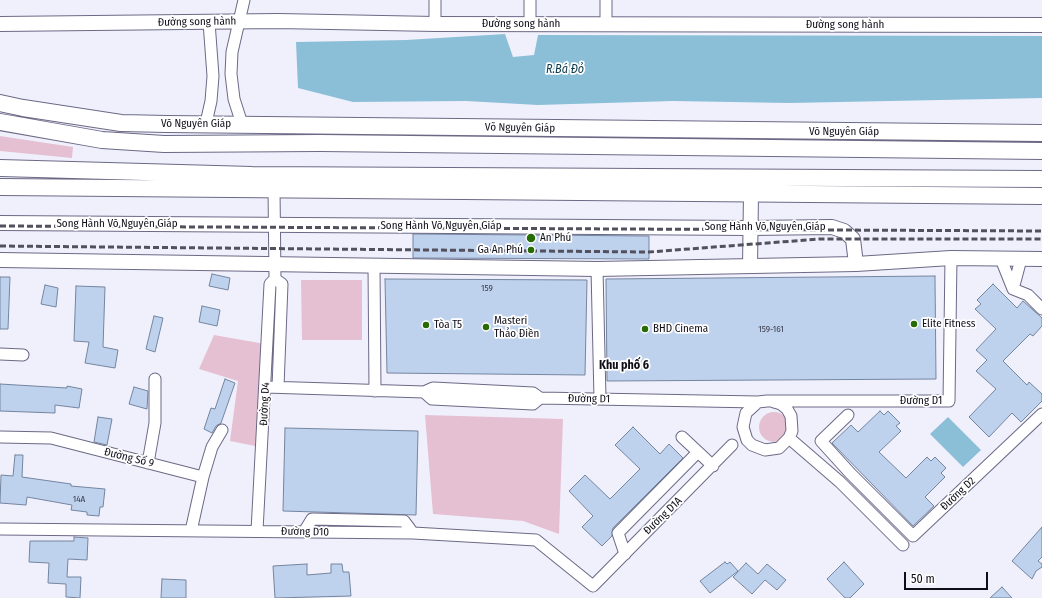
<!DOCTYPE html>
<meta charset="utf-8">
<style>
body{margin:0}
#map{position:relative;width:1042px;height:598px;overflow:hidden;background:#f0f0fd;font-family:"Fira Sans Condensed",sans-serif}
canvas{display:block}
.scale{position:absolute;left:904px;top:572px;width:84px;height:18px;box-sizing:border-box;border:2px solid #0f0d18;border-top:0;padding-left:5px;font-size:12px;line-height:14px;white-space:nowrap;color:#0f0d18;-webkit-text-stroke:3px #fff;paint-order:stroke}
</style>
<div id="map">
<canvas width="1042" height="598"></canvas>
<div class="scale">50 m</div>
</div>
<script>
const context = document.querySelector('canvas').getContext('2d');
context.lineJoin = 'round';
function fill(path, color) { context.fillStyle = color; context.fill(path, 'evenodd'); }
const shape = rows => new Path2D(rows.map(r => 'M' + r).join(''));
function trace(path, color, width, dash) { context.strokeStyle = color; context.lineWidth = width; context.lineCap = dash ? 'butt' : 'round'; context.setLineDash(dash || []); context.stroke(path); }
function label(font, color, halo, rows, align = 'center') {
  context.font = font + ' "Fira Sans Condensed",sans-serif'; context.lineWidth = 3.5; context.setLineDash([]); context.textBaseline = 'middle'; context.strokeStyle = halo; context.fillStyle = color; for (const [text, x, y, turn = 0] of rows) {
    context.save(); context.translate(x, y); context.rotate((+turn || 0) * Math.PI / 180); context.textAlign = isNaN(turn) ? turn : align; if (halo) context.strokeText(text, 0, 0); context.fillText(text, 0, 0); context.restore();
  }
}
fill(shape([
 [0,136,73,147,72,158,0,151],
 [301,280,362,280,362,340,302,340],
 [214,335,265,344,260,447,230,441,238,381,199,369],
 '759 427a15 15 0 1 1 30 0a15 15 0 1 1-30 0Z',
 [425,415,563,419,559,534,523,521,433,514]
]), '#e5c0d2');
fill(shape([
 [505,34,513,57,534,55,538,35,1042,36,1042,98,789,103,673,101,538,105,466,101,353,102,298,88,296,42,406,40],
 [948,417,981,450,963,467,930,434]
]), '#8bbfd7');
const building = shape([
 [413,234,649,236,649,259,413,258,413,234],
 [212,274,230,278,228,290,209,286,212,274],
 [935,276,936,379,607,381,606,279,935,276],
 [0,277,10,277,8,329,0,329,0,277],
 [385,279,587,280,585,375,387,373,385,279],
 [993,284,1017,308,1023,301,1042,318,1042,326,1033,336,1030,334,1003,361,1027,385,1029,382,1042,394,1042,401,1021,422,1012,413,989,437,969,417,996,389,976,371,987,360,976,350,996,329,975,309,981,304,977,300,993,284],
 [45,285,58,288,56,307,41,304,45,285],
 [76,286,105,287,103,347,118,350,115,368,85,363,89,342,74,341,76,286],
 [202,306,220,310,217,326,199,322,202,306],
 [154,316,163,318,155,352,146,349,154,316],
 [225,379,235,383,221,423,216,426,212,433,204,429,211,408,215,409,225,379],
 [0,384,67,388,67,386,82,389,79,408,55,405,55,413,0,411,0,384],
 [134,387,148,391,147,409,129,404,134,387],
 [880,411,884,415,888,411,900,423,896,426,901,431,879,452,906,478,927,457,931,461,935,457,946,468,941,473,945,477,925,497,934,506,913,526,832,443,851,425,858,432,880,411],
 [98,417,112,419,107,445,94,442,98,417],
 [633,427,660,454,669,444,683,458,613,528,612,536,602,546,582,527,593,516,569,491,585,475,610,499,640,469,615,445,633,427],
 [285,428,418,431,416,515,283,511,285,428],
 [15,455,23,455,22,477,71,484,71,486,105,489,103,507,100,507,99,516,87,515,87,512,71,510,72,505,27,497,26,505,0,503,1,475,13,476,15,455],
 [1042,527,1042,557,1038,561,1042,564,1042,567,1036,571,1032,579,1012,561,1042,527],
 [74,537,88,538,87,560,68,559,67,577,81,577,80,598,66,597,66,584,48,583,49,563,29,562,30,541,74,541,74,537],
 [725,562,727,564,730,562,738,571,710,593,700,581,725,562],
 [844,562,864,584,850,598,845,598,827,579,844,562],
 [746,563,758,574,767,564,786,580,777,590,765,580,752,594,733,577,746,563],
 [307,564,307,575,331,573,331,564,342,564,343,572,349,572,351,596,275,598,273,566,307,564],
 [162,579,186,580,186,598,161,598,162,579],
 [1002,587,1012,598,990,598,1002,587]
]);
fill(building, '#bed1ed');
trace(building, '#74859f', 1);
const minor = shape([
 [435,0,435,24],
 [530,0,530,24],
 [606,24,606,0],
 [206,123,211,101,213,76,209,22],
 [242,124,234,99,231,74,232,52,244,0],
 [1001,259,1013,289,1028,295,1042,309],
 [374,266,375,391],
 [597,269,600,399],
 [275,279,282,284,278,387],
 [1013,289,1021,259],
 [0,354,23,355],
 [266,387,424,392,433,388,533,393,540,398,533,404,432,399,424,392],
 [540,398,758,402],
 [774,402,781,404,787,409,791,416,792,431,789,438,779,448,765,450,752,445,747,440,743,427,746,413,758,402,767,401,949,401,951,258],
 [848,415,821,441,850,473,913,536,1042,414],
 [0,437,51,438,203,477,191,531],
 [682,437,713,466],
 [789,438,840,482,903,545],
 [148,463,155,423,155,379],
 [203,477,212,447,222,430],
 [0,529,413,533,536,540,593,586,732,445],
 [257,531,270,284,275,279,274,189],
 [304,532,312,519,404,521,413,533],
 [625,554,618,533,698,452]
]);
const major = shape([
 [0,24,278,21,435,24,1042,25],
 [0,223,750,228,832,227,844,231,853,239,856,264],
 [0,260,597,269,856,264,951,258,1042,259],
 [750,266,751,194]
]);
const highway = shape([
 [0,103,23,108,121,123,167,124,1042,133],
 [0,122,102,140,164,144,320,143,1042,151],
 [0,168,252,175,1042,179],
 [0,187,1042,196]
]);
trace(minor, '#6b6985', 13);
trace(major, '#6b6985', 16);
trace(highway, '#6b6985', 18);
trace(minor, '#fff', 11);
trace(major, '#fff', 14);
trace(highway, '#fff', 16);
trace(shape([
 [0,226,1042,231],
 [0,246,649,252,820,239,1042,239]
]), '#52505c', 3, [6, 3]);
for (const [x, y, r, color] of [
 [531,238,5,"#276b04"],
 [531,250,4,"#276b04"],
 [914,324,4,"#276b04"],
 [426,325,4,"#276b04"],
 [486,327,4,"#276b04"],
 [645,329,4,"#276b04"]
]) { const dot = new Path2D(); dot.arc(x, y, r, 0, 2 * Math.PI); context.fillStyle = color; context.fill(dot); trace(dot, '#fff', 1.5); }
label('9px', '#3b3e4d', null, [
 ["159",487,288],
 ["159-161",771,329],
 ["14A",79,499]
]);
label('11px', '#0f0d18', '#fff', [
 ["Đường song hành",197,22,-1],
 ["Đường song hành",521,24],
 ["Đường song hành",845,25],
 ["Võ Nguyên Giáp",196,124],
 ["Võ Nguyên Giáp",520,128,1],
 ["Võ Nguyên Giáp",844,132],
 ["Song Hành Võ Nguyên Giáp",117,224],
 ["Song Hành Võ Nguyên Giáp",441,226],
 ["Song Hành Võ Nguyên Giáp",765,227],
 ["Đường D1",589,399,1],
 ["Đường D1",921,401],
 ["Đường D4",265,404,-87],
 ["Đường Số 9",129,458,14],
 ["Đường D2",958,494,-43],
 ["Đường D1A",663,516,-44],
 ["Đường D10",305,532,1]
]);
label('11px', '#0f0d18', '#fff', [
 ["An Phú",540,238],
 ["Ga An Phú",523,250,"right"],
 ["Masteri",494,321],
 ["Thảo Điền",494,334],
 ["Elite Fitness",922,324],
 ["Tòa T5",434,325],
 ["BHD Cinema",653,329]
], 'left');
label('italic 12px', '#0a3849', '#fff', [
 ["R.Bá Đỏ",565,70]
]);
label('bold 12px', '#0f0d18', '#fff', [
 ["Khu phố 6",624,366]
]);
</script>
